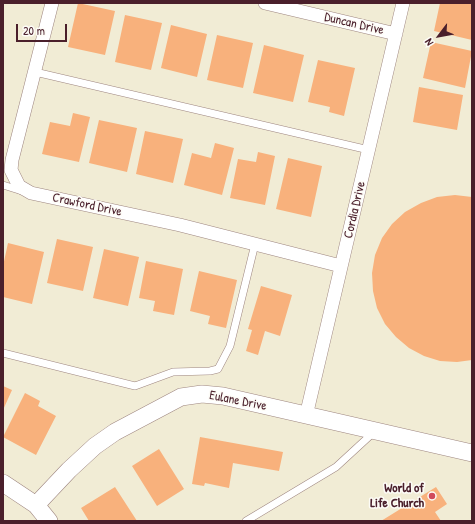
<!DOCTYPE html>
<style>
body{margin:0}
#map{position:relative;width:475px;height:524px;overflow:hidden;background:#f1ecd5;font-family:"Patrick Hand",sans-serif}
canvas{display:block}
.frame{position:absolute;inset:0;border:4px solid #4a1f2b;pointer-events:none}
.north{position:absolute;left:419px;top:16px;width:40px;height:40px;-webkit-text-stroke:3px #fdfcf7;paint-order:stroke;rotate:238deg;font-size:11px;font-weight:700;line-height:16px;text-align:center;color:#4a1f2b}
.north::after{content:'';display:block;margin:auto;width:14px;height:18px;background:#4a1f2b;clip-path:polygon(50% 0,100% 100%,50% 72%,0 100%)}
.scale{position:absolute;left:16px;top:24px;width:51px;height:18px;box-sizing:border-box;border:2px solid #4a1f2b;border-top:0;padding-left:5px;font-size:12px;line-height:14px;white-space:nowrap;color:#4a1f2b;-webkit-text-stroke:3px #fdfcf7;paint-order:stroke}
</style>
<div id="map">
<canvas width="475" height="524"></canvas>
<div class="frame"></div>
<div class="north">N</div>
<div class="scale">20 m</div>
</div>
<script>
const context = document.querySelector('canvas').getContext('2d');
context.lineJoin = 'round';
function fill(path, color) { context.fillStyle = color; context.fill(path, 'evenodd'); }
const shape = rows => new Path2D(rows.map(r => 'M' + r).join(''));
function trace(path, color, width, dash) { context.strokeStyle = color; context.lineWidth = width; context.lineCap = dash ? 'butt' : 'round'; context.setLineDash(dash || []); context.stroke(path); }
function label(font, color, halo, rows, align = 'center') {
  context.font = font + ' "Patrick Hand",sans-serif'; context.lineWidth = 3; context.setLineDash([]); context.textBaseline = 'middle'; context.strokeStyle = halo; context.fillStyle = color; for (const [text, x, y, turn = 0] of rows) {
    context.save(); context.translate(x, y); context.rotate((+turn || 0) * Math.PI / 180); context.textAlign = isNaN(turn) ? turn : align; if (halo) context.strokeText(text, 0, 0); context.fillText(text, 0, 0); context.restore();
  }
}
fill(shape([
 [78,3,115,11,105,55,68,47],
 [440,3,472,3,472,40,434,31],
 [125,15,162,23,151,70,115,62],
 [171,25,207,34,197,77,161,68],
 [217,35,253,43,243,88,207,80],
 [431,42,472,51,465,88,423,78],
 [264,45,304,55,293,102,253,93],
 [318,60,355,68,344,116,329,112,330,107,308,102],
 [419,87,463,95,457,130,413,122],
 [73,113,90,117,79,162,42,154,50,122,70,126],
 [99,120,137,128,127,172,89,163],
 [145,131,183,139,173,183,136,174],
 [215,143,234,148,222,195,184,185,192,153,211,158],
 [258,152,275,156,265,205,230,198,238,159,256,162],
 [288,158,322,166,311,217,276,209],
 [455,195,472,197,472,360,457,362,440,361,424,356,409,348,396,337,385,324,377,308,373,291,372,273,375,255,382,238,392,224,405,212,421,203,437,197],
 [57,239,93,247,83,291,47,283],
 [8,243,44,252,32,304,3,297,3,266],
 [104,249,139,257,128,306,93,298],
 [146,261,183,269,174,315,153,311,155,301,139,298],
 [199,271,237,280,226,328,208,324,210,316,190,311],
 [261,286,292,295,280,336,265,331,258,355,246,351,252,330,248,329],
 [3,386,12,390,3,410],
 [25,393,40,401,38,406,56,416,36,455,3,437],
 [200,437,283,452,279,471,233,463,229,488,205,483,204,486,192,484],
 [159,449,184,489,157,506,132,466],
 [115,487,137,521,89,521,81,508],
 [436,487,447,504,435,512,441,521,381,521]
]), '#f8b17c');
const service = shape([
 [35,72,369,150],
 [3,185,22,191],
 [3,353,135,386,173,372,210,371,218,369,230,346,255,244],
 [246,521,336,467,374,432]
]);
const minor = shape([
 [52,3,12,160,11,170,19,186,31,193,180,225,341,266],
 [265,3,396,34],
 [306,416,403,3]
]);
const tertiary = shape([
 [3,483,36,505,49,521],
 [36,505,69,470,95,446,115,432,181,397,202,394,223,396,472,453]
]);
trace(service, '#9e8680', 8);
trace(minor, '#9e8680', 14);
trace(tertiary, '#9e8680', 18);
trace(service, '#fff', 7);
trace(minor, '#fff', 13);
trace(tertiary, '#fff', 17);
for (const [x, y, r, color] of [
 [432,496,4,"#d1495b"]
]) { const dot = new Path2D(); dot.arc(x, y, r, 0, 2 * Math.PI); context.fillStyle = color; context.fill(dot); trace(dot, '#fdfcf7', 1.5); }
label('13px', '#4a1f2b', '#fdfcf7', [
 ["Duncan Drive",354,24,13],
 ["Crawford Drive",87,205,12],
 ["Cordia Drive",355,210,-77],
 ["Eulane Drive",238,401,11]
]);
label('bold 13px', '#4a1f2b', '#fdfcf7', [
 ["World of",424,489],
 ["Life Church",424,504]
], 'right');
</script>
